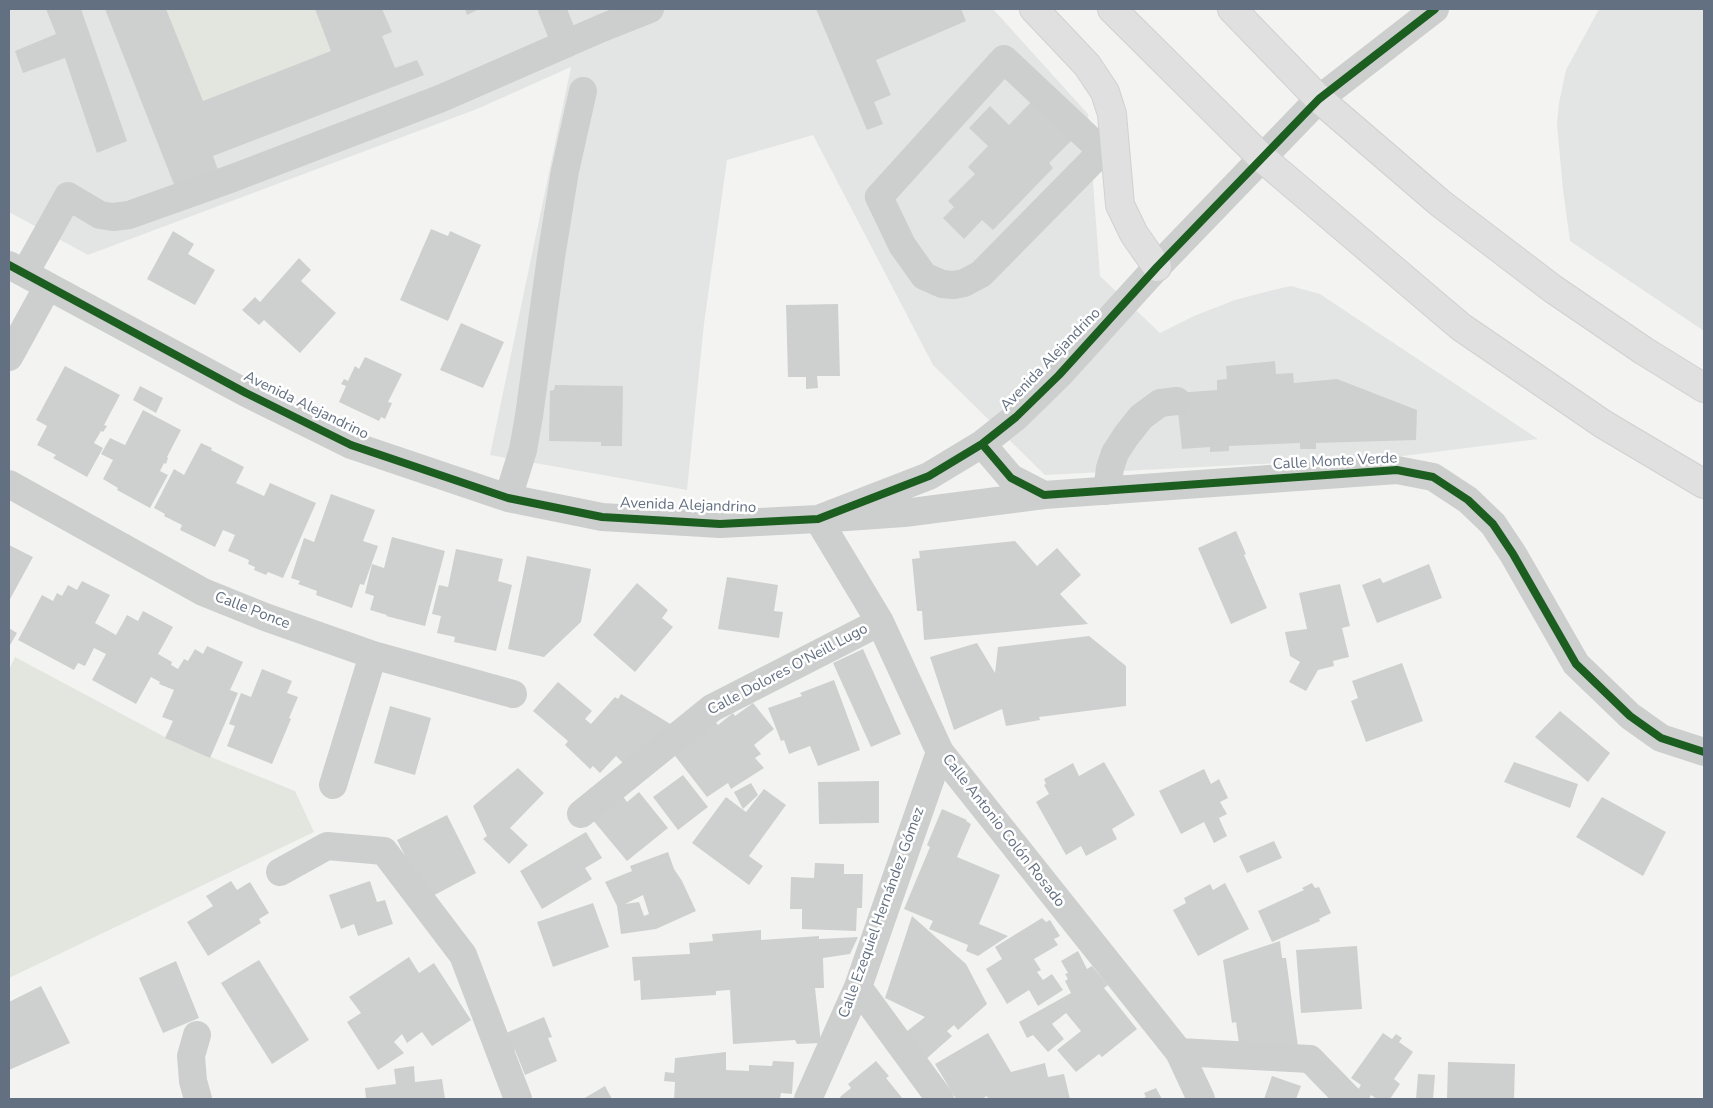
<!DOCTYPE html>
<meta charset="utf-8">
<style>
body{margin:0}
#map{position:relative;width:1713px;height:1108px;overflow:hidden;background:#f3f4f1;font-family:"Nunito Sans",sans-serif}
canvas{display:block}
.frame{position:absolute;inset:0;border:10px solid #637082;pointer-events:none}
</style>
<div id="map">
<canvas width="1713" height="1108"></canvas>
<div class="frame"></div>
</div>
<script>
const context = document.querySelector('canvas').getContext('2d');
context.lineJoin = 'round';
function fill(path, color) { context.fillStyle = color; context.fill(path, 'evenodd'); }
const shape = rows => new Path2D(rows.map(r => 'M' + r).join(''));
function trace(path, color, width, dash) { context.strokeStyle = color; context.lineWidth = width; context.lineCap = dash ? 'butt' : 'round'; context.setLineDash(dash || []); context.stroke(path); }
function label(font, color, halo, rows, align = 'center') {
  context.font = font + ' "Nunito Sans",sans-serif'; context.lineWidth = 5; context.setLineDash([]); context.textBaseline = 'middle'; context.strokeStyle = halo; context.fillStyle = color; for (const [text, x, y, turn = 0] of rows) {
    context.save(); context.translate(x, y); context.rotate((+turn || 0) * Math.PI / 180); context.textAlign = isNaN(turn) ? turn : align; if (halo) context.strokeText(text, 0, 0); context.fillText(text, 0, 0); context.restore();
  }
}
fill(shape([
 [9,9,993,9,1088,114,1100,276,1160,333,1194,316,1235,300,1273,290,1291,286,1320,294,1538,439,1395,457,1045,475,933,365,813,135,727,160,704,324,687,490,490,455,571,67,477,109,88,255,9,212],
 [1599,9,1704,9,1704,331,1570,241,1563,190,1557,124,1559,103,1566,70]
]), '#e3e5e4');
fill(shape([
 [166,9,315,9,331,51,203,101],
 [15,657,176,743,295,791,314,832,9,978,9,670]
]), '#e2e6df');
fill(shape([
 [46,9,81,9,127,141,97,153,65,58,23,73,15,51,56,34],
 [105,9,166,9,203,101,331,51,315,9,382,9,392,32,382,36,395,68,417,60,424,75,213,156,218,170,175,187],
 [465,9,479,9,467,15],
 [816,9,961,9,966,21,876,60,891,95,874,102,883,124,867,130],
 [1034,99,1074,138,1049,163,1053,168,993,230,982,220,964,239,943,218,954,207,948,201,975,174,968,167,988,146,969,128,990,106,1009,125],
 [431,229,448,236,450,231,481,245,448,321,400,300],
 [173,231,194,244,188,254,215,270,195,305,147,279],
 [299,258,311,270,301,281,336,313,300,353,264,320,259,325,242,310,255,297,260,302],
 [838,304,840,376,817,376,818,388,806,389,806,377,788,377,786,305],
 [461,323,504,342,483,388,440,370],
 [365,357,402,374,388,402,392,403,385,419,381,417,379,421,339,402,346,386,341,384,344,379,348,381,355,366,359,369],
 [1275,361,1276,374,1293,373,1294,383,1337,379,1417,410,1416,440,1316,443,1316,449,1300,449,1300,443,1229,446,1229,451,1210,452,1210,447,1182,449,1176,393,1217,390,1217,380,1227,379,1226,366],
 [65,366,120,395,104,425,107,426,103,432,101,431,94,443,103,448,87,477,53,458,56,455,37,445,47,426,36,420],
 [555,385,623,386,622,446,601,446,601,442,549,441,550,391,554,390],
 [140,386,163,398,156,413,133,400],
 [143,410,181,430,167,457,168,458,166,464,164,463,160,471,168,475,150,508,117,490,118,488,103,479,113,460,101,454,110,438,125,445],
 [201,443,212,448,211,450,244,467,236,483,264,496,270,483,316,503,283,578,268,572,266,575,254,570,255,567,248,564,249,560,228,551,235,535,223,530,215,547,180,530,182,525,164,516,165,514,154,508,174,469,184,475],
 [331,494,375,510,363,541,378,546,364,585,360,584,352,608,316,595,317,591,298,584,300,581,291,578,304,538,314,542],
 [1236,531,1246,554,1244,555,1267,608,1231,624,1198,548],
 [392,537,445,551,425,626,386,616,387,615,370,610,374,596,365,593,372,564,384,568],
 [1015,541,1037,566,1057,548,1081,575,1060,594,1088,624,924,640,922,611,917,611,912,559,920,558,919,551],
 [9,545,33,557,9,601],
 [456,549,503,559,498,581,512,585,496,651,454,642,455,637,437,633,441,616,432,614,439,585,448,587],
 [527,556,591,569,581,622,544,657,508,649],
 [1429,564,1442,598,1377,623,1362,585,1380,578,1383,583],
 [727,577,778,585,774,611,783,612,779,638,718,629],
 [82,581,110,595,95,623,116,635,127,615,138,621,143,611,173,627,158,654,172,662,171,665,178,669,184,659,188,661,195,649,203,654,207,646,243,662,230,690,238,693,210,758,165,738,173,721,162,717,174,690,159,684,160,682,151,677,136,704,92,680,106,654,94,648,85,666,78,663,74,670,18,640,42,595,53,601,57,593,62,596,68,585,77,590],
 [637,583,668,610,662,618,673,627,635,672,593,635],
 [1340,584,1350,626,1342,628,1349,657,1333,661,1334,666,1318,670,1306,691,1289,682,1300,662,1290,656,1285,632,1307,629,1299,593],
 [9,628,17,633,9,647],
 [1089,636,1126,666,1126,706,1039,717,1040,720,1006,726,1002,709,954,730,930,657,977,643,995,673,998,647],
 [863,649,901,734,871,747,833,663],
 [1402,663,1423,721,1366,742,1351,701,1358,698,1352,681],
 [262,669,292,681,287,693,298,697,289,718,291,719,272,764,227,746,235,726,229,724,241,693,251,697],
 [834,680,860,750,818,766,810,746,789,754,784,740,781,741,768,708,802,696,800,693],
 [558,682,592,711,585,719,591,724,615,697,618,699,621,694,672,725,629,769,616,756,600,773,593,766,590,769,565,745,568,741,533,711],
 [753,703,774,729,754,745,761,754,755,758,764,768,731,789,728,783,707,797,672,752,713,719,718,725,733,713,735,716],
 [390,706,431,718,415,775,374,763],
 [1560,711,1610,753,1588,782,1535,737],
 [1104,762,1135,815,1112,829,1117,839,1086,856,1081,846,1066,855,1036,802,1049,794,1044,785,1046,784,1044,779,1073,763,1079,776],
 [1514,762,1578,784,1570,808,1504,782],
 [518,768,544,793,510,828,528,845,509,864,483,839,487,836,473,806],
 [1204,769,1211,784,1219,779,1228,798,1220,802,1227,814,1219,818,1227,836,1214,843,1204,822,1181,834,1159,791],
 [683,775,708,807,678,830,653,797],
 [879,781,879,823,819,824,818,782],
 [751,783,758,795,743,809,734,792],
 [764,789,786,805,749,856,763,866,749,885,692,843,726,797,746,812],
 [639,792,668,828,627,861,592,819,622,795,627,802],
 [1602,797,1666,832,1643,876,1576,837],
 [942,809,967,820,966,821,971,824,957,857,1000,875,979,924,1008,936,978,956,966,951,968,945,929,929,933,921,904,909,930,847,927,845],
 [447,815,476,873,427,899,397,840],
 [586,832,602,858,585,868,592,879,542,909,520,871],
 [1274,841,1282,858,1247,873,1239,856],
 [668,852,674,869,682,881,696,911,656,929,621,934,617,906,605,882,632,871,630,866],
 [643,895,649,914,644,916,639,902,625,904],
 [815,863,844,864,844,874,863,874,862,908,857,908,856,931,802,929,802,909,790,909,791,877,814,878],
 [231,881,237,890,250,882,269,913,259,919,261,923,208,956,187,922,213,906,206,896],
 [370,881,377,902,385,900,393,924,358,936,354,924,341,929,329,895],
 [1225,883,1249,929,1198,956,1173,910,1186,903,1184,898,1210,884,1213,890],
 [1312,883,1315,888,1319,887,1331,913,1319,919,1320,921,1272,942,1258,911,1304,890,1302,888],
 [593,903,609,947,553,967,537,922],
 [912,916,966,964,987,1004,958,1030,954,1025,947,1031,952,1036,925,1060,906,1032,925,1017,885,998],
 [1042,918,1046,922,1050,920,1060,936,1054,939,1058,945,1034,959,1041,970,1037,972,1043,980,1052,974,1063,990,1038,1006,1029,990,1007,1004,986,969,1002,959,995,947],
 [761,930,761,940,819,936,819,939,858,937,850,954,823,958,824,988,815,988,821,1043,797,1044,795,1040,733,1044,730,990,716,991,716,995,641,1000,640,980,634,981,632,957,690,954,689,943,713,941,712,934],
 [1280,941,1282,958,1286,958,1299,1054,1240,1051,1236,1022,1232,1023,1223,960],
 [1357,946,1362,1009,1301,1013,1296,950],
 [1078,951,1087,969,1092,966,1108,985,1104,988,1137,1029,1102,1057,1099,1054,1076,1072,1057,1050,1081,1031,1066,1013,1052,1024,1064,1039,1048,1052,1033,1035,1027,1038,1019,1022,1071,993,1065,981,1068,979,1065,974,1068,973,1061,961],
 [409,957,419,973,434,963,471,1020,432,1046,422,1032,407,1043,402,1034,394,1042,404,1053,378,1070,347,1022,361,1013,349,997],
 [259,960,309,1040,272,1064,221,983],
 [176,961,199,1018,163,1033,139,978],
 [41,986,70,1043,9,1070,9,1002],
 [544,1017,552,1037,548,1038,557,1061,525,1075,515,1050,513,1051,506,1033],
 [988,1033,1011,1072,1045,1063,1048,1077,1064,1074,1070,1099,988,1099,987,1096,982,1099,956,1099,935,1064],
 [1383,1033,1392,1039,1396,1034,1402,1038,1399,1042,1413,1052,1394,1079,1400,1084,1390,1099,1377,1099,1371,1095,1369,1099,1363,1099,1355,1094,1361,1085,1351,1078],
 [726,1052,726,1070,749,1071,749,1065,772,1066,773,1061,794,1062,792,1094,781,1093,780,1099,674,1099,675,1082,664,1081,665,1072,674,1073,675,1058],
 [876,1061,889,1076,886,1078,903,1099,841,1099,840,1097,851,1088,848,1084],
 [1448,1062,1515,1064,1514,1099,1447,1099],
 [414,1066,415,1082,442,1079,445,1099,366,1099,365,1088,396,1084,394,1069],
 [1418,1074,1435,1075,1433,1099,1416,1099],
 [1272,1076,1301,1086,1296,1099,1264,1099],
 [605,1086,612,1099,583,1099],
 [1156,1088,1162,1099,1142,1099,1146,1097,1144,1093]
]), '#ced0d0');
const major = shape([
 [1034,9,1087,65,1105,92,1112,114,1120,205,1134,234,1157,267],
 [1112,9,1262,158,1461,327,1603,424,1704,484],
 [1232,9,1319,99,1440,203,1553,289,1644,351,1704,388]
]);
trace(major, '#d0d1d0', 30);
trace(shape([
 [552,9,566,44],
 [1102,151,1004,59,879,197,902,245,924,276,942,284,954,285,964,283,981,274,1114,139],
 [9,265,246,393,351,445,508,498,602,517,720,524,818,519,929,476,982,444,1016,417,1059,375,1157,267,1319,99,1435,9],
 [25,273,68,196,100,215,113,217,129,215,233,178,442,98,602,28,650,9],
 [9,357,48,286],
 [982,444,1011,478,1044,495,1397,470,1433,477,1468,500,1493,524,1513,554,1576,664,1630,716,1661,738,1704,752],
 [9,484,203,592,265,617,373,655,513,694],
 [1107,491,1110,468,1115,453,1126,436,1141,417,1160,403,1177,401],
 [1044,495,904,513,818,519,880,622,940,752,1179,1052,1201,1099],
 [508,498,523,450,529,416,551,257,565,171,583,91],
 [333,785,373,655],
 [581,814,712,708,880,622],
 [280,872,327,846,384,851,463,955,518,1099],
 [858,987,940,1099],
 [197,1035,191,1056,193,1081,198,1099],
 [1179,1052,1310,1059,1349,1099],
 [808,1099,858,987,940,752]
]), '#cdcece', 28);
trace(major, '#e0e0e1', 28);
trace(shape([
 [9,265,246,393,351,445,508,498,602,517,720,524,818,519,929,476,982,444,1016,417,1059,375,1157,267,1319,99,1435,9],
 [982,444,1011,478,1044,495,1397,470,1433,477,1468,500,1493,524,1513,554,1576,664,1630,716,1661,738,1704,752]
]), '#1b5e20', 8);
label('15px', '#637082', '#fff', [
 ["Avenida Alejandrino",1051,360,-46],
 ["Avenida Alejandrino",306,406,26],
 ["Calle Monte Verde",1335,462,-3],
 ["Avenida Alejandrino",688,506,2],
 ["Calle Ponce",252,611,21],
 ["Calle Dolores O'Neill Lugo",788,670,-28],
 ["Calle Antonio Colón Rosado",1003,831,52],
 ["Calle Ezequiel Hernández Gómez",882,913,-70]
]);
</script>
